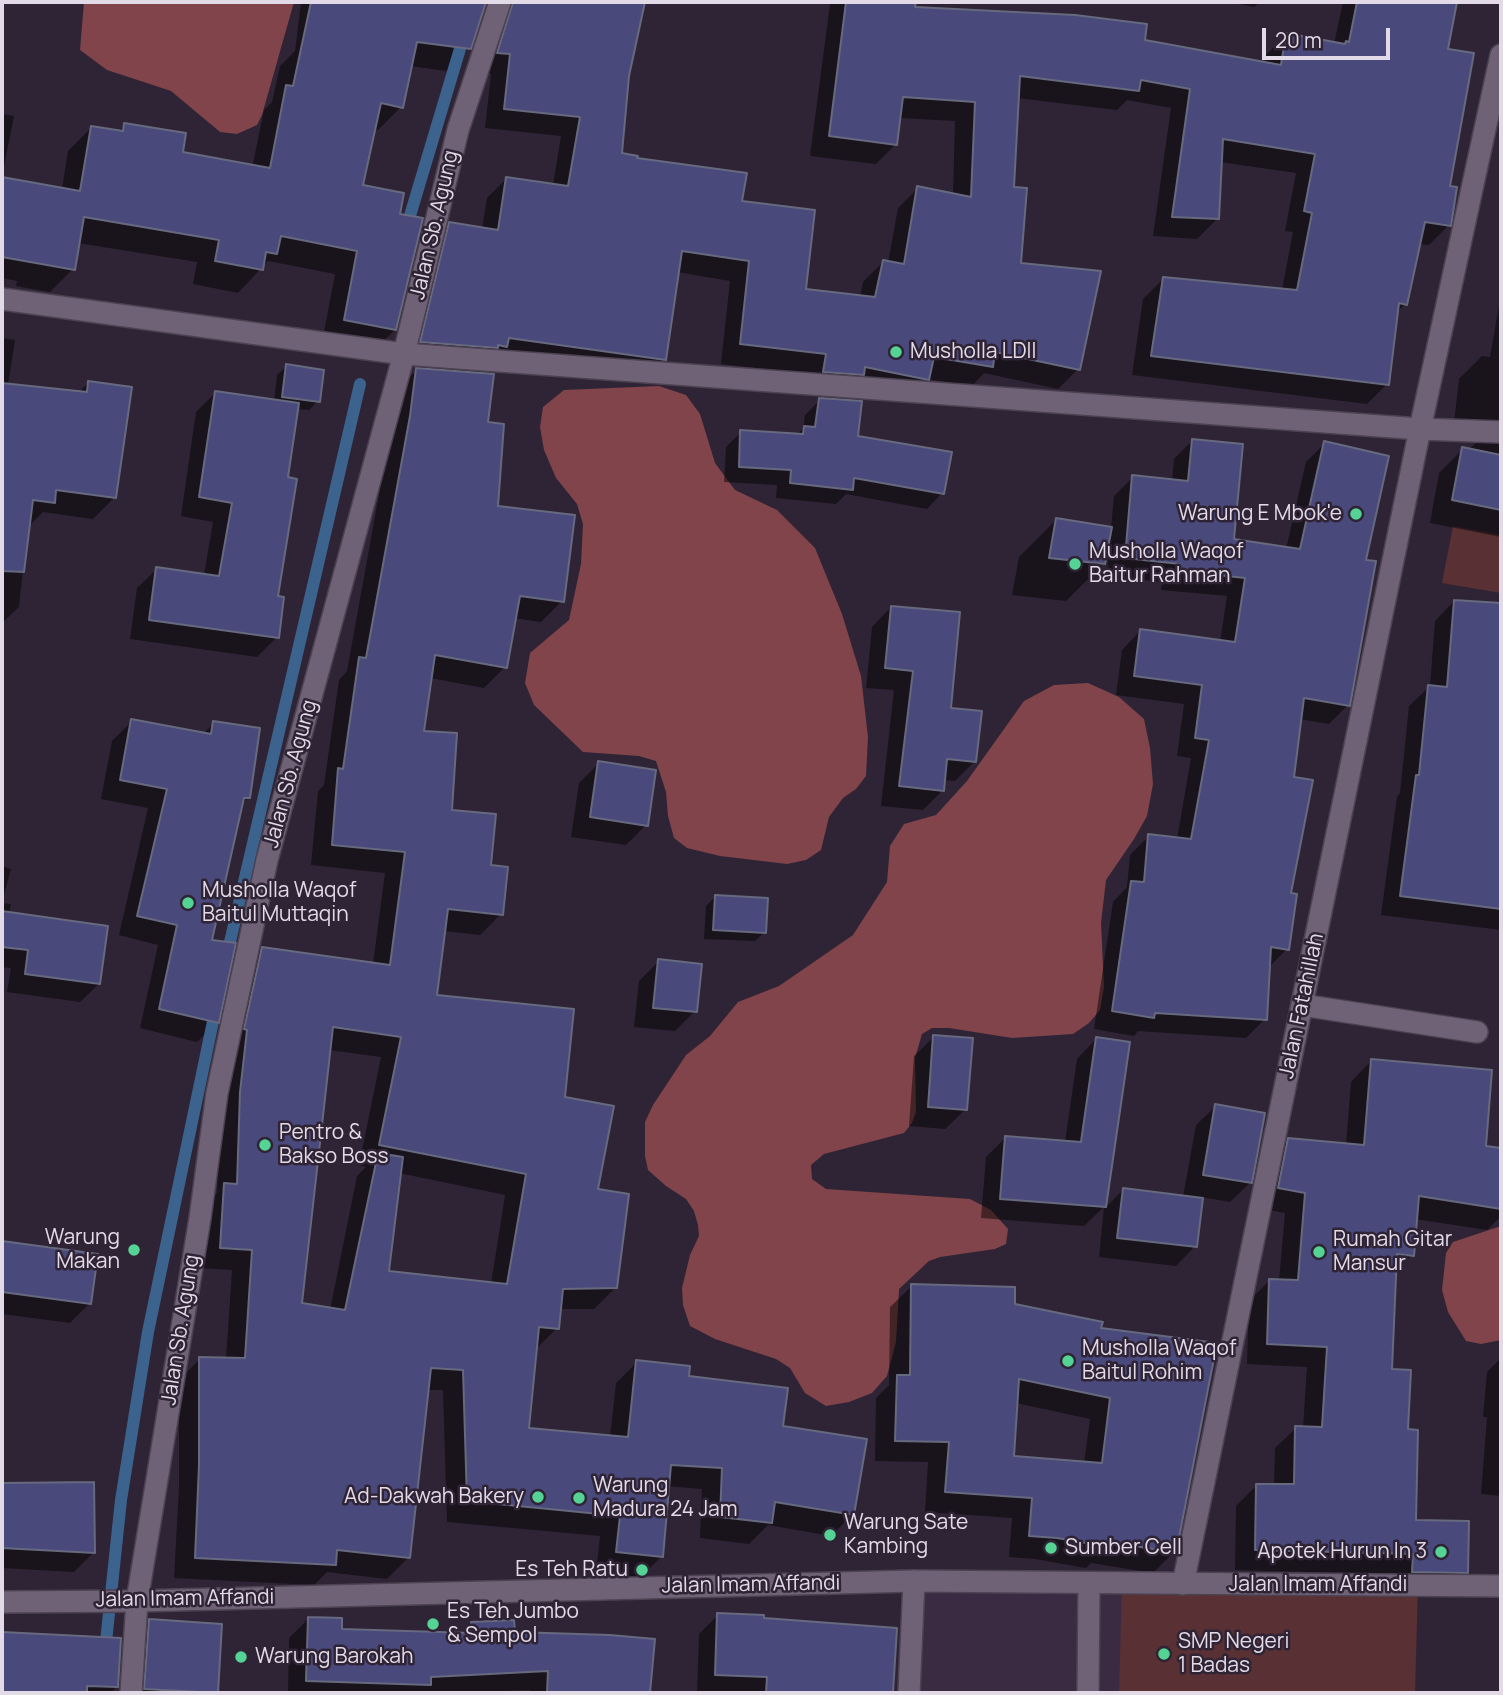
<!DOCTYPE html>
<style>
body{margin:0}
#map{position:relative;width:1503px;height:1695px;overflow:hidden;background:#2f2435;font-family:Manrope,sans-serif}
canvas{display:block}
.frame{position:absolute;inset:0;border:4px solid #e2dae6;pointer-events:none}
.scale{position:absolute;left:1262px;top:28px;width:128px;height:32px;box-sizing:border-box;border:4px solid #e2dae6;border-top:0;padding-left:9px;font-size:21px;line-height:24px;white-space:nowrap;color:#e2dae6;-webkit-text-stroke:5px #2f2435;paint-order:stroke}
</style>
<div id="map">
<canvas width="1503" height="1695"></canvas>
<div class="frame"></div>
<div class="scale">20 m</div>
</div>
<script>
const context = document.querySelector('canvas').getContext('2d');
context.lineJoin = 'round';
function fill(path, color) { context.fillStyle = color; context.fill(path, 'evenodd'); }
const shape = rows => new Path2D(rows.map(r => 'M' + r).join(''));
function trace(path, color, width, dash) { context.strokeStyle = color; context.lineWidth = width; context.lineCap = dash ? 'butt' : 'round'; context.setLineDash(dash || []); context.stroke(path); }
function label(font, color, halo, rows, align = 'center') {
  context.font = font + ' Manrope,sans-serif'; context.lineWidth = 5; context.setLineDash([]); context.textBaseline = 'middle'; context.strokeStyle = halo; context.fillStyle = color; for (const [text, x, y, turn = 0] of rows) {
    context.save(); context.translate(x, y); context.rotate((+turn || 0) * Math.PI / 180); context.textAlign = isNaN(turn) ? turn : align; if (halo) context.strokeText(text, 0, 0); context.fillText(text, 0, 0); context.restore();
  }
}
fill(shape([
 [914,1581,1183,1584,1415,1693,909,1693]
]), '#3a2b42');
fill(shape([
 [1453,526,1501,535,1501,593,1442,583],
 [1122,1583,1418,1585,1415,1693,1119,1693]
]), '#593033');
fill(shape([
 [84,2,294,2,262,115,257,125,237,134,220,132,171,91,107,70,80,50],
 [659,386,686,395,700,414,715,463,735,490,777,510,815,548,842,614,861,676,868,737,866,776,856,789,843,798,829,817,821,850,806,860,787,864,720,856,687,848,674,838,668,816,666,792,656,761,639,756,583,752,534,705,525,683,530,653,569,620,581,564,583,524,577,504,556,478,544,450,540,427,543,407,564,390],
 [1088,683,1119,697,1144,719,1150,748,1153,784,1147,816,1134,839,1106,880,1101,923,1104,987,1100,1010,1089,1023,1073,1034,1012,1038,949,1028,932,1028,922,1034,915,1058,916,1112,912,1123,904,1133,824,1154,811,1165,812,1179,826,1189,970,1199,991,1210,1008,1229,1006,1244,995,1249,940,1257,929,1261,899,1289,896,1342,887,1376,872,1393,849,1402,826,1406,805,1393,790,1368,776,1359,715,1339,690,1326,683,1305,682,1288,690,1255,699,1236,698,1225,694,1211,686,1199,666,1186,648,1170,645,1156,645,1122,653,1105,686,1055,710,1036,738,1002,779,986,853,935,887,882,890,846,904,824,936,815,967,781,1024,701,1054,685],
 [1501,1226,1501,1340,1481,1344,1466,1341,1448,1312,1442,1290,1446,1253,1453,1242]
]), '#81444a');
fill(shape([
 [301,2,484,2,469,48,446,71,410,66,401,107,378,130,373,129,361,187,398,216,395,330,371,353,322,343,335,274,268,261,238,293,193,284,197,262,78,243,73,269,50,292,16,286,17,281,2,278,2,179,62,189,68,151,91,128,118,132,125,125,181,153,252,168,264,110,272,102,280,66,295,51],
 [505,2,542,2,556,4,556,2,643,2,628,76,621,155,740,203,804,291,860,297,863,282,883,262,888,263,898,208,918,188,953,195,955,121,899,118,896,144,876,164,810,156,830,4,816,2,914,2,913,9,1143,42,1265,64,1266,55,1286,35,1334,44,1343,2,1455,2,1446,51,1449,225,1429,245,1418,244,1405,304,1396,313,1387,384,1367,404,1132,375,1143,299,1163,279,1282,290,1293,232,1285,231,1296,173,1220,162,1217,219,1197,239,1153,236,1171,108,1127,100,1117,110,1017,98,1013,189,1019,264,1078,369,1058,389,984,373,972,386,927,379,907,399,807,374,721,364,730,281,677,272,664,359,644,379,402,361,430,244,450,224,482,229,487,198,507,178,553,185,561,136,485,128,491,74,479,72],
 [1230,2,1260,2,1254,7],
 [2,114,14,116,2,176],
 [1501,294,1501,537,1430,523,1439,473,1463,449,1468,450,1476,443,1452,441,1459,379,1482,356,1490,357],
 [2,338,15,340,8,385,78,393,89,382,115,497,93,519,43,512,31,524,28,524,19,607,2,623],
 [287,366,318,401,309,410,296,409,286,479,276,598,277,637,257,657,130,639,137,588,157,569,204,575,213,522,181,516,196,412,216,392,274,401,277,375],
 [417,370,486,424,496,507,562,601,541,622,514,618,505,667,484,688,430,678,422,733,450,811,489,867,501,914,480,935,444,931,435,997,563,1099,596,1191,615,1288,594,1309,559,1309,557,1328,535,1350,527,1429,610,1437,616,1383,637,1362,687,1378,781,1427,852,1515,831,1536,768,1525,749,1544,700,1538,702,1489,667,1486,661,1557,640,1578,596,1573,600,1536,447,1522,443,1390,427,1390,408,1558,387,1579,327,1572,314,1585,174,1578,179,1487,179,1380,200,1359,226,1359,232,1270,200,1268,204,1206,217,1193,220,1114,241,970,262,949,373,964,385,873,311,865,318,791,324,785,339,680,347,671,389,439,395,391],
 [329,1050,381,1057,359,1165,366,1167,357,1176,330,1310,300,1305],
 [399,1173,505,1195,491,1284,387,1272],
 [820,400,856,438,942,493,927,509,846,494,836,504,776,498,777,485,724,482,726,447,741,432,796,435,803,429,805,415],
 [1193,440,1232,540,1286,549,1306,462,1325,443,1364,561,1348,705,1329,724,1299,719,1292,778,1287,949,1268,968,1265,1019,1246,1038,1138,1031,1134,1036,1094,1029,1113,902,1127,887,1130,855,1149,836,1177,839,1191,758,1177,756,1184,704,1116,695,1122,650,1140,631,1220,642,1227,596,1161,590,1162,582,1107,576,1109,547,1107,546,1104,563,1066,601,1012,595,1019,557,1056,520,1111,529,1114,496,1133,477,1172,481,1174,459],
 [1454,601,1501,605,1501,930,1381,915,1397,797,1400,793,1409,706,1430,686,1435,621],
 [891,607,949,709,975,761,955,781,943,780,942,791,923,810,881,806,894,690,866,688,872,627],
 [132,721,203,734,214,723,248,798,241,805,210,941,217,1022,197,1042,140,1028,158,945,119,935,148,808,101,799,112,741],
 [599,763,646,825,626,845,571,837,579,783],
 [2,866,11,869,2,902],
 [715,897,765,932,755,941,704,939,706,906],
 [2,903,11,904,9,914,99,984,80,1002,7,992,11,968,2,967],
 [659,961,695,1011,675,1031,634,1027,639,981],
 [934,1037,965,1110,945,1129,909,1126,914,1056],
 [1096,1039,1128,1044,1104,1209,1123,1190,1183,1197,1196,1125,1216,1106,1250,1183,1230,1202,1201,1197,1195,1246,1176,1266,1099,1257,1104,1207,1084,1226,981,1218,986,1157,1006,1137,1065,1142,1077,1059],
 [1371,1061,1484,1147,1501,1150,1501,1216,1487,1230,1415,1219,1412,1255,1394,1273,1390,1370,1406,1431,1414,1521,1466,1572,1445,1593,1393,1592,1393,1574,1235,1570,1236,1506,1257,1485,1274,1486,1275,1448,1296,1428,1303,1428,1307,1367,1247,1364,1249,1301,1270,1280,1279,1281,1285,1213,1258,1208,1268,1160,1289,1140,1346,1145,1351,1082],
 [2,1243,96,1255,90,1303,70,1323,2,1314],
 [912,1286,1013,1306,1099,1329,1174,1552,1153,1573,1091,1563,1086,1568,1035,1559,1009,1557,1012,1518,925,1512,928,1462,875,1461,876,1398,889,1385,890,1307],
 [1016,1403,1090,1419,1084,1463,1013,1458],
 [1501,1358,1501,1496,1481,1494,1487,1417,1483,1417,1487,1372],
 [93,1484,94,1552,74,1572,2,1568,2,1485],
 [718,1615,896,1629,892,1693,697,1693,699,1634],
 [308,1619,340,1631,462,1634,472,1624,513,1634,653,1640,648,1693,529,1693,530,1690,451,1693,288,1693,289,1638],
 [150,1621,220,1625,217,1693,127,1693,130,1641],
 [2,1633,120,1640,117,1687,110,1693,2,1693]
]), '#0007');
trace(shape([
 [406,229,474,2],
 [226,959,360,384],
 [105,1651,121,1500,148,1332,216,1007]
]), '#3c638e', 12);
const building = shape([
 [311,2,486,2,471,49,417,42,403,108,381,103,363,185,404,193,400,214,423,218,396,330,344,320,357,251,281,236,277,254,266,252,263,270,215,261,219,240,84,217,75,270,2,257,2,177,80,191,91,126,123,131,124,123,186,133,183,152,270,168,286,85,293,86,311,2],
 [513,2,645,2,629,76,622,153,638,156,637,158,747,173,742,201,815,210,806,289,875,297,883,260,904,264,917,186,971,197,975,102,903,97,897,145,829,136,846,2,916,2,915,7,1075,15,1147,24,1145,40,1281,65,1286,33,1345,44,1346,41,1349,42,1357,2,1457,2,1448,49,1474,53,1450,186,1457,187,1451,226,1425,222,1407,305,1399,303,1389,385,1151,356,1163,277,1297,290,1312,213,1304,211,1315,154,1223,139,1219,219,1172,217,1190,89,1141,80,1139,91,1020,76,1014,187,1027,188,1021,263,1101,271,1080,370,995,352,993,367,934,357,929,380,865,367,864,375,823,372,826,354,740,344,749,261,682,251,666,360,509,338,507,347,498,345,498,348,420,342,449,222,498,230,506,177,568,186,580,117,504,109,510,54,497,53,513,2],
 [286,364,324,370,320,402,282,397,286,364],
 [416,368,494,374,488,422,504,424,498,506,575,515,564,602,520,596,507,668,435,655,424,731,457,733,452,810,496,814,491,865,508,867,503,915,448,909,437,995,574,1009,565,1097,614,1106,598,1189,629,1194,617,1288,563,1289,559,1329,539,1327,529,1428,628,1437,636,1360,690,1366,689,1376,788,1388,783,1426,867,1439,854,1515,775,1502,772,1523,720,1517,722,1468,671,1465,663,1557,616,1552,620,1516,467,1501,463,1370,431,1368,410,1558,337,1550,336,1565,195,1558,199,1465,199,1357,245,1358,252,1250,220,1248,224,1183,237,1184,240,1092,247,1030,244,1029,262,947,390,965,405,852,332,845,338,768,343,769,359,657,366,658,410,416,416,368],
 [333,1027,401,1037,379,1145,526,1174,507,1284,389,1271,403,1157,378,1153,345,1310,302,1303,333,1027],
 [88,381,132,387,116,498,56,490,55,503,33,500,24,572,2,571,2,383,87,392,88,381],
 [215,391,299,403,288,477,297,479,278,596,284,597,279,638,149,620,156,567,219,576,232,503,199,497,215,391],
 [819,398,862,401,858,436,952,452,944,494,854,478,853,490,790,483,791,470,739,467,740,430,803,434,804,426,815,427,819,398],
 [1192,439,1243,444,1234,539,1300,549,1324,441,1389,456,1366,560,1376,561,1350,706,1304,698,1294,777,1313,780,1291,893,1297,894,1289,950,1271,947,1267,1020,1155,1013,1154,1018,1112,1011,1131,881,1144,882,1148,834,1191,839,1209,740,1195,738,1202,685,1134,676,1140,629,1235,642,1245,578,1179,571,1180,564,1125,558,1132,475,1188,481,1192,439],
 [1462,447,1501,455,1501,510,1452,500,1462,447],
 [1056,518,1112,527,1105,564,1049,558,1056,518],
 [1454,600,1501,603,1501,909,1400,896,1416,775,1419,775,1428,685,1447,687,1454,600],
 [891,606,960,612,951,708,982,711,976,762,947,759,944,791,899,786,913,671,885,668,891,606],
 [131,719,211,734,213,721,260,728,250,798,244,798,212,940,236,943,219,1023,159,1009,177,925,137,916,167,789,120,780,131,719],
 [598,761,656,770,648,826,590,817,598,761],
 [715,895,768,898,766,933,713,930,715,895],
 [2,911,108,926,100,984,25,974,28,950,2,947,2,911],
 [658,959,702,964,697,1012,653,1008,658,959],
 [933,1035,973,1038,967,1110,928,1107,933,1035],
 [1096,1037,1130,1042,1106,1207,1000,1199,1005,1136,1081,1142,1096,1037],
 [1371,1059,1492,1070,1486,1146,1501,1148,1501,1209,1419,1196,1414,1256,1397,1254,1392,1369,1411,1370,1408,1429,1418,1430,1416,1520,1469,1521,1468,1573,1412,1572,1413,1554,1255,1550,1256,1484,1294,1484,1295,1426,1322,1427,1327,1347,1267,1344,1269,1279,1298,1280,1305,1193,1278,1188,1288,1138,1364,1145,1371,1059],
 [1215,1104,1265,1113,1252,1183,1203,1175,1215,1104],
 [1123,1188,1203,1198,1197,1247,1117,1238,1123,1188],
 [2,1241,98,1254,91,1304,2,1292,2,1241],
 [911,1284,1015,1287,1015,1304,1103,1322,1101,1328,1217,1343,1176,1553,1110,1542,1109,1547,1057,1538,1029,1536,1032,1498,945,1492,949,1442,895,1441,897,1375,910,1375,911,1284],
 [1019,1379,1110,1398,1102,1463,1014,1456,1019,1379],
 [94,1482,95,1553,2,1548,2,1483,94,1482],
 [717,1613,764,1615,764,1618,897,1628,893,1693,766,1693,767,1677,715,1675,717,1613],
 [308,1617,342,1618,342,1629,472,1633,471,1622,514,1620,515,1632,610,1635,655,1639,650,1693,547,1693,548,1671,431,1677,431,1685,306,1681,308,1617],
 [149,1619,222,1624,218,1693,144,1689,149,1619],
 [2,1632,121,1638,118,1687,87,1686,87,1693,2,1693,2,1632]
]);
fill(building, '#49497b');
trace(building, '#67697f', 2);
const service = shape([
 [1088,1693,1089,1583]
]);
const minor = shape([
 [2,299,404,354,1420,429,1501,432],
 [1302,1005,1477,1032],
 [1183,1584,1420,429,1501,55],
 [131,1693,137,1601],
 [909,1693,914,1581]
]);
const tertiary = shape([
 [137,1601,200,1218,217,1093,267,860,404,354,458,130,500,2],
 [2,1602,137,1601,914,1581,1501,1586]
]);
trace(service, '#4c4251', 24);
trace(minor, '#4c4251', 24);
trace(tertiary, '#4c4251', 24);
trace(service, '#6f6277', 21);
trace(minor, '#6f6277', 21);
trace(tertiary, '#6f6277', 21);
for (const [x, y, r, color] of [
 [896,352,7,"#54d395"],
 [1356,514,7,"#54d395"],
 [1075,564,7,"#54d395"],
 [188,903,7,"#54d395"],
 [265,1145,7,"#54d395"],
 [134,1250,7,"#54d395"],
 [1319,1252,7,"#54d395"],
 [1068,1361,7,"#54d395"],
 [538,1497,7,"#54d395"],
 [579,1498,7,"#54d395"],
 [830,1535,7,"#54d395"],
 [1051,1548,7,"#54d395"],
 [1441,1552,7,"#54d395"],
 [642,1570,7,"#54d395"],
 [433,1624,7,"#54d395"],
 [1164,1654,7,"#54d395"],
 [241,1657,7,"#54d395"]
]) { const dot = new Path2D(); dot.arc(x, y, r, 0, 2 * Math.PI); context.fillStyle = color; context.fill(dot); trace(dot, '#2f2435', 2.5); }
label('21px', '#e2dae6', '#2f2435', [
 ["Jalan Sb. Agung",435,225,-77],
 ["Jalan Sb. Agung",291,774,-75],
 ["Jalan Fatahillah",1302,1006,-78],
 ["Jalan Sb. Agung",181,1330,-81],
 ["Jalan Imam Affandi",751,1585,-1],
 ["Jalan Imam Affandi",1318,1585],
 ["Jalan Imam Affandi",185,1599,-1]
]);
label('21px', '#e2dae6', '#2f2435', [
 ["Musholla LDII",910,352],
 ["Warung E Mbok'e",1342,514,"right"],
 ["Musholla Waqof",1089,552],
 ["Baitur Rahman",1089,576],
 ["Musholla Waqof",202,891],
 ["Baitul Muttaqin",202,915],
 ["Pentro &",279,1133],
 ["Bakso Boss",279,1157],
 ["Warung",120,1238,"right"],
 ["Makan",120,1262,"right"],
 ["Rumah Gitar",1333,1240],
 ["Mansur",1333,1264],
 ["Musholla Waqof",1082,1349],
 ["Baitul Rohim",1082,1373],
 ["Warung",593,1486],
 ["Madura 24 Jam",593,1510],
 ["Ad-Dakwah Bakery",524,1497,"right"],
 ["Warung Sate",844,1523],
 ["Kambing",844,1547],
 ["Sumber Cell",1065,1548],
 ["Apotek Hurun In 3",1427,1552,"right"],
 ["Es Teh Ratu",628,1570,"right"],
 ["Es Teh Jumbo",447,1612],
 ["& Sempol",447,1636],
 ["SMP Negeri",1178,1642],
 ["1 Badas",1178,1666],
 ["Warung Barokah",255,1657]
], 'left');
</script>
